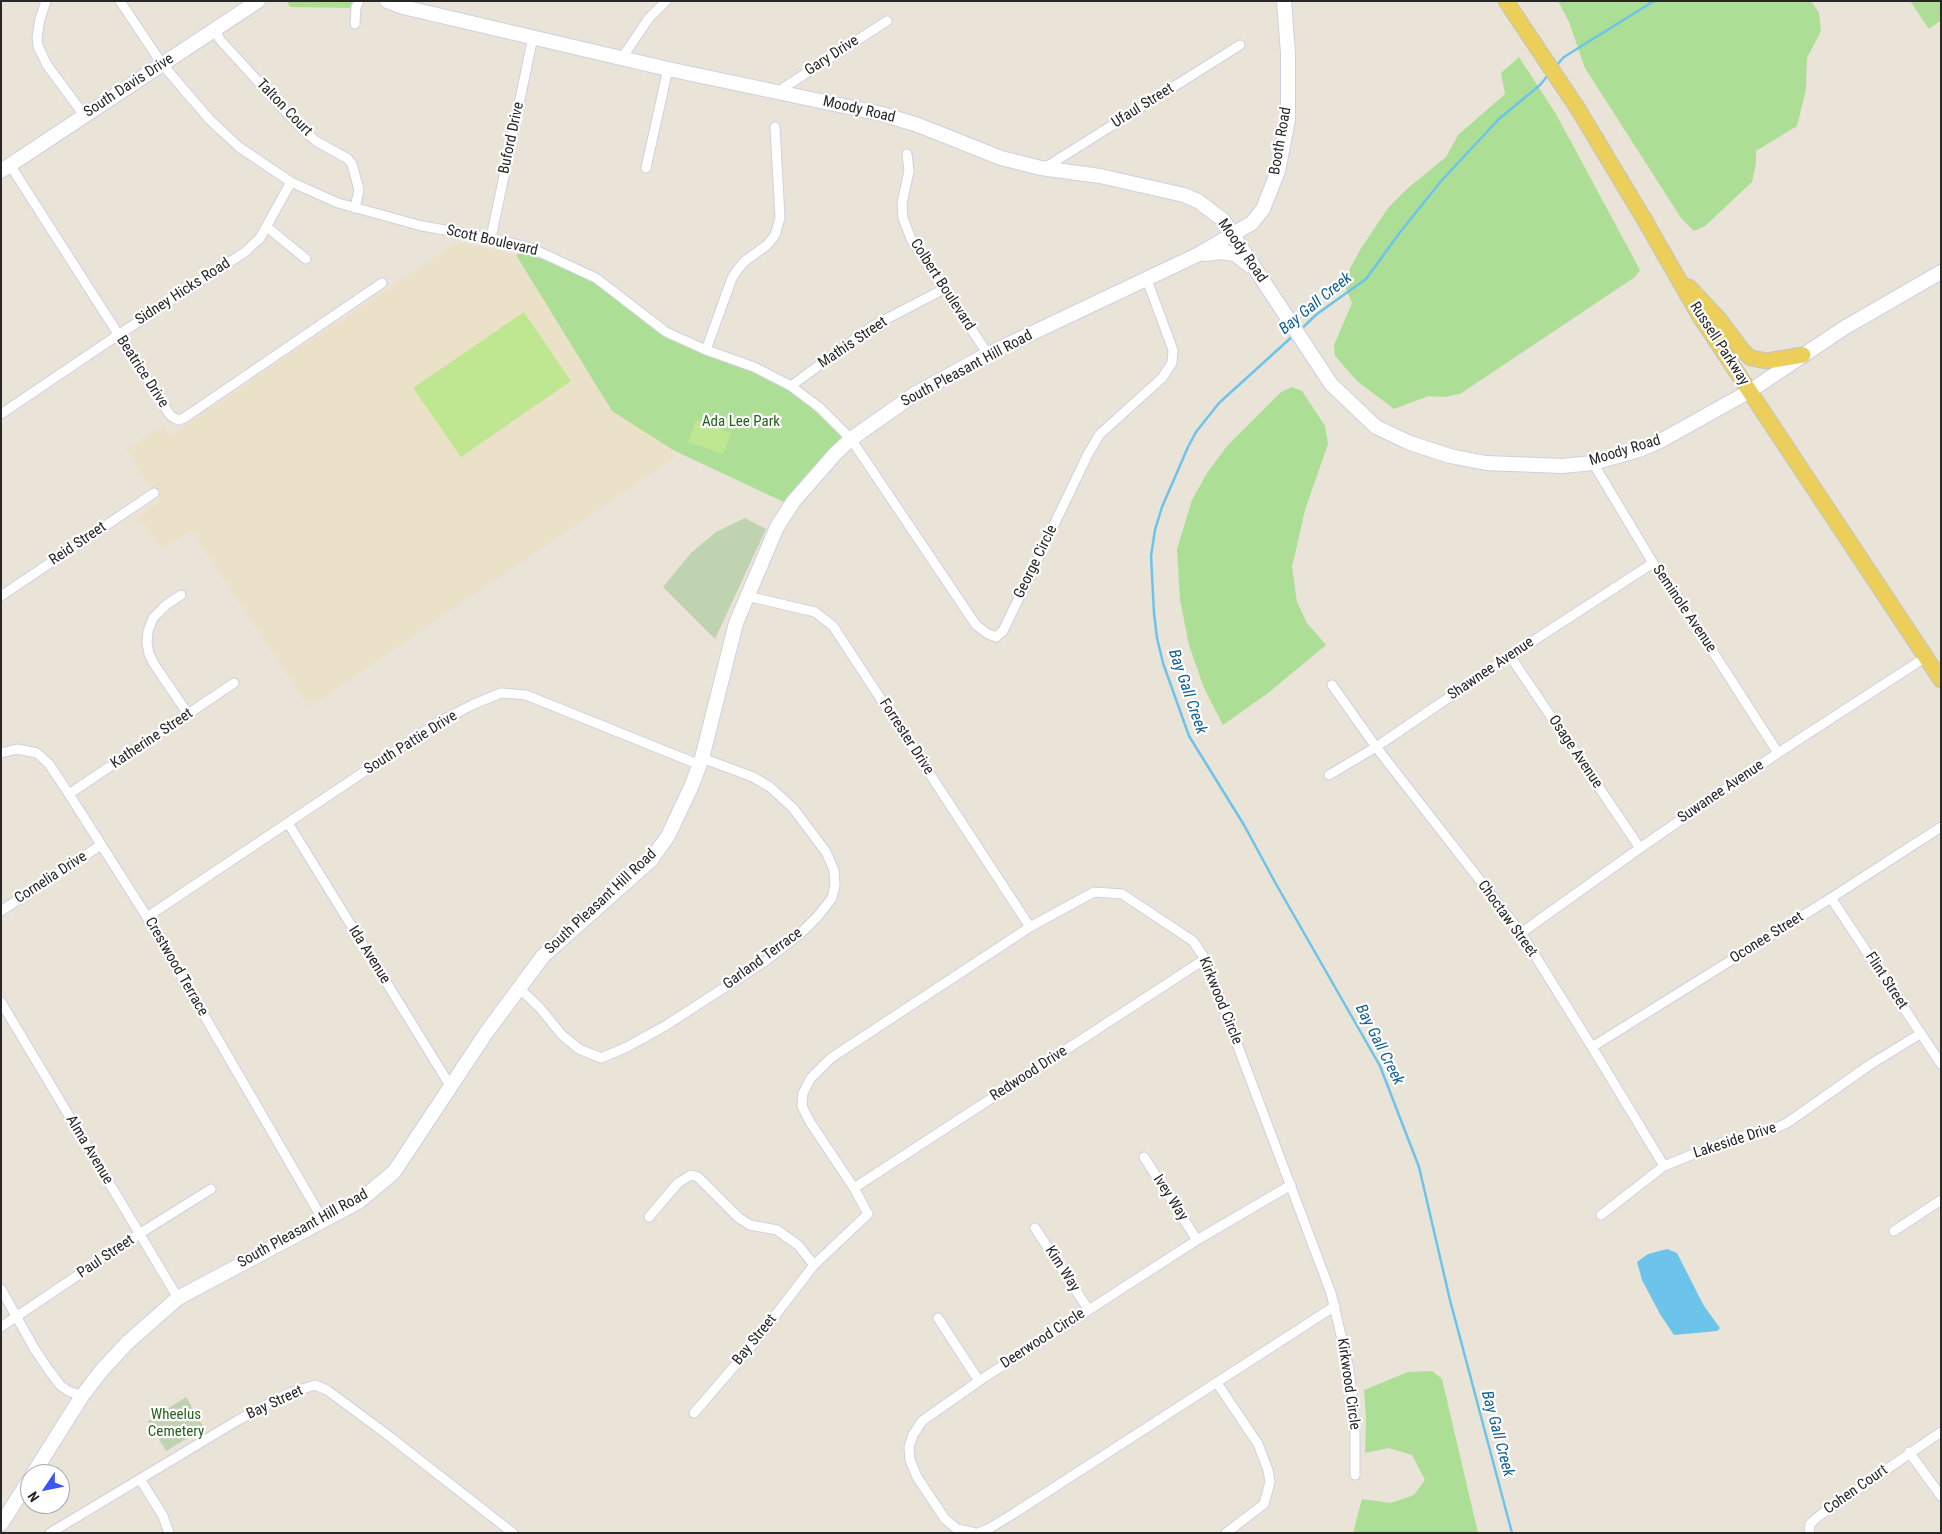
<!DOCTYPE html>
<style>
body{margin:0}
#map{position:relative;width:1942px;height:1534px;overflow:hidden;background:#e9e3d8;font-family:"Roboto Condensed",sans-serif}
canvas{display:block}
.frame{position:absolute;inset:0;border:2px solid #272727;pointer-events:none}
.north{position:absolute;left:20px;top:1464px;width:50px;height:50px;box-sizing:border-box;background:#fff;border:1px solid #a9a9a9;border-radius:50%;rotate:236deg;font-size:14px;font-weight:700;line-height:20px;text-align:center;color:#272727}
.north::after{content:'';display:block;margin:auto;width:18px;height:22px;background:#3b56f4;clip-path:polygon(50% 0,100% 100%,50% 72%,0 100%)}
</style>
<div id="map">
<canvas width="1942" height="1534"></canvas>
<div class="frame"></div>
<div class="north">N</div>
</div>
<script>
const context = document.querySelector('canvas').getContext('2d');
context.lineJoin = 'round';
function fill(path, color) { context.fillStyle = color; context.fill(path, 'evenodd'); }
const shape = rows => new Path2D(rows.map(r => 'M' + r).join(''));
function trace(path, color, width, dash) { context.strokeStyle = color; context.lineWidth = width; context.lineCap = dash ? 'butt' : 'round'; context.setLineDash(dash || []); context.stroke(path); }
function label(font, color, halo, rows, align = 'center') {
  context.font = font + ' "Roboto Condensed",sans-serif'; context.lineWidth = 4.5; context.setLineDash([]); context.textBaseline = 'middle'; context.strokeStyle = halo; context.fillStyle = color; for (const [text, x, y, turn = 0] of rows) {
    context.save(); context.translate(x, y); context.rotate((+turn || 0) * Math.PI / 180); context.textAlign = isNaN(turn) ? turn : align; if (halo) context.strokeText(text, 0, 0); context.fillText(text, 0, 0); context.restore();
  }
}
fill(shape([
 [458,242,516,255,612,411,673,450,674,458,309,707,191,530,162,549,138,516,160,501,126,449,163,426,169,436]
]), '#ebe1c8');
fill(shape([
 [287,1,355,1,353,8,290,7],
 [1558,1,1811,1,1819,13,1821,31,1807,58,1806,89,1797,126,1756,151,1756,163,1752,182,1705,226,1694,231,1681,218,1585,68,1569,22],
 [1910,1,1941,1,1941,20,1929,29],
 [1519,57,1556,114,1640,270,1635,277,1460,394,1444,397,1428,396,1394,409,1357,381,1335,356,1334,345,1352,303,1345,286,1347,274,1360,250,1388,208,1408,188,1446,157,1458,135,1505,94,1501,73],
 [522,253,561,265,595,279,666,334,790,388,819,410,848,439,788,504,673,450,612,411,516,255],
 [1292,387,1302,391,1325,426,1328,444,1305,510,1292,567,1297,602,1307,623,1326,645,1268,693,1223,725,1204,688,1189,645,1180,600,1177,549,1192,500,1207,473,1228,445,1281,392],
 [1432,1371,1442,1379,1478,1533,1353,1533,1362,1499,1391,1503,1414,1495,1425,1480,1412,1455,1389,1448,1365,1453,1366,1417,1364,1390,1408,1372]
]), '#acdf95');
fill(shape([
 [745,518,766,529,715,639,663,587,691,553,716,532],
 [186,1397,204,1428,166,1451,148,1421]
]), '#c0d3b0');
fill(shape([
 [524,312,571,381,461,457,413,388],
 [696,420,731,433,723,454,688,442]
]), '#bfe791');
fill(shape([
 [1667,1249,1677,1253,1704,1306,1720,1328,1717,1331,1674,1335,1660,1314,1642,1280,1637,1262,1648,1254]
]), '#6dc4ea');
trace(shape([
 [1556,66,1564,57,1654,1],
 [1300,330,1317,314,1366,279,1401,231,1442,180,1499,119,1540,85,1549,74],
 [1294,335,1219,403,1196,432,1188,447,1162,507,1155,530,1151,556,1154,613,1157,638,1163,663,1189,736,1244,825,1276,884,1380,1066,1419,1167,1450,1300,1512,1533]
]), '#6dc4ea', 2.5);
const street = shape([
 [46,1,40,19,37,37,38,46,47,65,84,115],
 [120,1,162,64,210,120,239,147,291,182,338,203,422,226,491,238,531,248,596,278,666,332,706,350,754,367,791,386,820,408,851,439,976,625,988,634,996,637,1003,631,1088,454,1100,434,1162,378,1172,363,1173,350,1147,280],
 [355,24,356,7,359,1],
 [214,30,221,41,299,126,316,141,348,159,352,164,359,190,355,208],
 [622,58,649,18,666,1],
 [777,92,887,21],
 [907,154,909,171,902,203,903,218,911,239,988,354],
 [10,165,170,415,174,418,179,420,184,418,382,283],
 [1046,167,1240,45],
 [646,168,668,69],
 [267,227,306,259],
 [491,238,533,37],
 [706,350,732,278,738,269,745,261,767,245,775,235,780,218,775,127],
 [791,386,871,327,944,289],
 [1,414,118,335,245,252,260,238,291,182],
 [1593,463,1653,563,1699,630,1778,753],
 [181,595,166,605,153,618,148,631,147,643,149,654,154,664,188,714],
 [1,596,154,493],
 [747,596,815,612,833,626,1030,927],
 [1510,656,1640,848],
 [1332,685,1376,747,1521,933,1592,1047,1664,1166],
 [1,753,17,749,37,753,49,764,69,794,147,917,323,1220],
 [1329,775,1376,747,1510,656,1653,563],
 [69,794,234,683],
 [288,823,451,1087],
 [1831,898,1941,1064],
 [1,911,101,845],
 [147,917,437,723,474,704,501,693,526,695,700,765],
 [1521,933,1640,848,1778,753,1926,657],
 [519,988,540,1008,562,1035,579,1049,601,1058,627,1047,665,1026,764,962,800,934,818,916,832,898,835,885,834,870,826,852,793,808,770,787,753,777,702,758],
 [1,1002,178,1298],
 [1592,1047,1831,898,1941,827],
 [1144,1157,1197,1240],
 [854,1188,1205,959],
 [1601,1215,1664,1166,1731,1139,1774,1129,1787,1123,1871,1064,1920,1034],
 [649,1217,678,1183,691,1175,698,1177,739,1218,750,1225,777,1230,798,1245,814,1265],
 [1035,1228,1088,1309],
 [1894,1231,1941,1200],
 [1,1289,34,1348,48,1369,60,1385,68,1391,82,1396],
 [938,1318,979,1381],
 [1,1327,139,1234,211,1189],
 [1217,1383,1258,1444,1268,1470,1270,1482,1264,1504,1226,1533],
 [694,1413,750,1348,814,1265,868,1214,854,1188,810,1122,802,1106,803,1093,811,1078,831,1058,1030,927,1094,892,1122,894,1193,941,1205,959,1331,1293,1348,1365,1352,1392,1355,1434,1355,1475],
 [1909,1452,1941,1496],
 [140,1479,163,1516,169,1533],
 [50,1533,240,1419,287,1394,315,1385,327,1390,385,1433,513,1533],
 [975,1533,957,1529,945,1519,917,1477,910,1460,909,1447,913,1435,922,1421,979,1381,1197,1240,1291,1185],
 [978,1533,990,1528,1013,1514,1335,1306],
 [1809,1533,1810,1524,1819,1516,1941,1432]
]);
const secondary = shape([
 [387,1,403,7,668,69,882,114,918,125,1001,158,1041,168,1100,176,1184,195,1198,201,1223,220,1331,384,1376,427,1410,443,1450,456,1486,463,1562,466,1593,463,1639,450,1662,440,1750,391,1844,328,1941,272],
 [1,171,258,1],
 [1205,254,1221,252,1235,254,1249,265],
 [33,1474,82,1396,102,1370,127,1343,178,1298,358,1202,394,1172,486,1033,543,956,651,860,668,836,692,785,702,758,736,623,777,527,793,502,835,454,851,439,915,394,988,354,1199,254,1252,223,1263,209,1278,171,1288,120,1288,53,1284,1],
 [1,1524,30,1479]
]);
const primary = shape([
 [1506,1,1578,109,1644,219,1699,315,1941,680],
 [1689,287,1719,319,1742,350,1751,358,1767,361,1803,355]
]);
trace(street, '#ced1e0', 11);
trace(secondary, '#ced1e0', 16);
trace(primary, '#c3c3c3', 17);
trace(street, '#fff', 9);
trace(secondary, '#fff', 14);
trace(primary, '#eccf5b', 15);
label('15px', '#272727', '#fff', [
 ["Gary Drive",832,56,-33],
 ["South Davis Drive",129,86,-33],
 ["Ufaul Street",1143,106,-32],
 ["Talton Court",284,108,46],
 ["Moody Road",859,110,13],
 ["Buford Drive",512,138,-78],
 ["Booth Road",1281,141,-80],
 ["Scott Boulevard",492,241,13],
 ["Moody Road",1242,251,55],
 ["Colbert Boulevard",942,285,57],
 ["Sidney Hicks Road",183,292,-33],
 ["Mathis Street",853,343,-34],
 ["Russell Parkway",1719,344,57],
 ["South Pleasant Hill Road",967,369,-28],
 ["Beatrice Drive",142,372,57],
 ["Moody Road",1625,451,-17],
 ["Reid Street",78,544,-34],
 ["George Circle",1036,562,-64],
 ["Seminole Avenue",1684,609,56],
 ["Shawnee Avenue",1491,669,-34],
 ["Forrester Drive",906,737,57],
 ["Katherine Street",152,739,-34],
 ["South Pattie Drive",411,743,-32],
 ["Osage Avenue",1575,752,56],
 ["Suwanee Avenue",1721,792,-34],
 ["Cornelia Drive",51,878,-33],
 ["South Pleasant Hill Road",601,902,-43],
 ["Choctaw Street",1507,919,54],
 ["Oconee Street",1767,938,-32],
 ["Ida Avenue",369,955,58],
 ["Garland Terrace",763,959,-36],
 ["Crestwood Terrace",176,967,60],
 ["Flint Street",1886,981,57],
 ["Kirkwood Circle",1220,1001,68],
 ["Redwood Drive",1029,1074,-33],
 ["Lakeside Drive",1735,1141,-18],
 ["Alma Avenue",89,1150,59],
 ["Ivey Way",1170,1198,57],
 ["South Pleasant Hill Road",303,1229,-29],
 ["Paul Street",106,1257,-34],
 ["Kim Way",1062,1269,57],
 ["Deerwood Circle",1043,1339,-33],
 ["Bay Street",755,1340,-51],
 ["Kirkwood Circle",1348,1384,82],
 ["Bay Street",275,1403,-25],
 ["Cohen Court",1856,1490,-35]
]);
label('15px', '#26601b', '#fff', [
 ["Ada Lee Park",741,422],
 ["Wheelus",176,1415],
 ["Cemetery",176,1432]
]);
label('italic 16px', '#116091', '#fff', [
 ["Bay Gall Creek",1316,304,-39],
 ["Bay Gall Creek",1187,692,71],
 ["Bay Gall Creek",1379,1045,63],
 ["Bay Gall Creek",1497,1434,75]
]);
</script>
